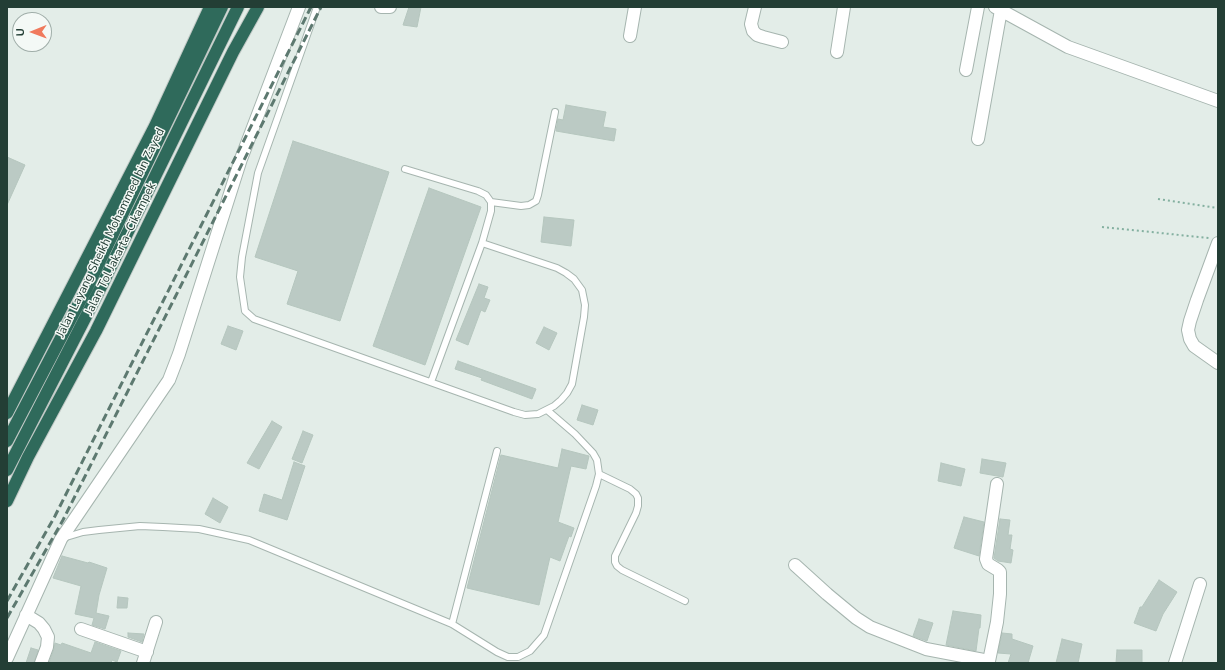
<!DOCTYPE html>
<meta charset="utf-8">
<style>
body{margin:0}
#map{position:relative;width:1225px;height:670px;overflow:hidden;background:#e3ede8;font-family:"Nunito Sans",sans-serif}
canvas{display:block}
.frame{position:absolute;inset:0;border:8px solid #233e35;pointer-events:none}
.north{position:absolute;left:12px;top:12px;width:40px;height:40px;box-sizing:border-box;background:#f4f9f6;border:1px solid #a0aea9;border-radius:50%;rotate:269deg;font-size:11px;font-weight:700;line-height:16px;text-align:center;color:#233e35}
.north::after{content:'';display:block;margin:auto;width:14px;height:18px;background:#f07a5d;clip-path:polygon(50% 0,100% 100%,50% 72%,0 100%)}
</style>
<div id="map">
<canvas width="1225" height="670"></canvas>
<div class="frame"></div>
<div class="north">U</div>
</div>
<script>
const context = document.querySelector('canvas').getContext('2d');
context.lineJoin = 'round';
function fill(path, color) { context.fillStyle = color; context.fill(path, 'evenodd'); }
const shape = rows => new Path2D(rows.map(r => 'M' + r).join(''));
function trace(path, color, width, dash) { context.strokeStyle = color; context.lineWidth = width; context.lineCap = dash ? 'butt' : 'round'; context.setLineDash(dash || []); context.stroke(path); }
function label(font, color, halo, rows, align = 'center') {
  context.font = font + ' "Nunito Sans",sans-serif'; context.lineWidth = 3; context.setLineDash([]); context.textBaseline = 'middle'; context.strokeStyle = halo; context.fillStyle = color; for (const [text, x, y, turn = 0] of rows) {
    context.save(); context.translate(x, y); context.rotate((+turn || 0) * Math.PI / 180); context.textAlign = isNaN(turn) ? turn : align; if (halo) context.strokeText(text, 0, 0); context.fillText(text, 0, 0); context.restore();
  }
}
const building = shape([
 [409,7,421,7,417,27,403,25,409,7],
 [566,105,606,112,603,127,616,129,614,141,556,131,558,119,563,120,566,105],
 [293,141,389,172,340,321,287,304,298,271,255,257,293,141],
 [7,157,25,165,7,205,7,157],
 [429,188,481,207,425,365,373,346,429,188],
 [544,217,574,220,571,246,541,242,544,217],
 [479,284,488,287,484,298,490,300,485,312,481,310,468,345,456,340,479,284],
 [228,326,243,331,236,350,221,344,228,326],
 [544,327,557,333,549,350,536,343,544,327],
 [458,361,536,389,532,399,481,380,482,378,455,369,458,361],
 [582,405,598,410,593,425,577,420,582,405],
 [272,421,282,427,259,469,247,463,272,421],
 [303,431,313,435,302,463,292,459,303,431],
 [562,449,589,456,586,469,571,466,558,522,574,528,571,537,569,536,560,561,550,557,539,605,467,588,501,455,558,468,562,449],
 [982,459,1006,463,1003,477,980,473,982,459],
 [294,462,305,466,287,520,259,511,264,494,282,500,294,462],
 [941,463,965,469,961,486,938,481,941,463],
 [213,498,228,507,220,523,205,514,213,498],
 [964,517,984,522,979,556,954,548,964,517],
 [1000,519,1010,520,1008,535,1012,535,1010,549,1013,550,1011,563,998,561,994,558,1000,519],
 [62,556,88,563,89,562,107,568,99,595,96,613,109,616,105,629,92,625,94,618,75,614,81,586,53,578,62,556],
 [1159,580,1177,592,1163,614,1156,631,1134,623,1140,607,1142,607,1159,580],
 [118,597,128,598,127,608,117,608,118,597],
 [953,611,981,615,980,628,979,628,976,651,946,645,953,611],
 [919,619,933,623,927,641,913,636,919,619],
 [128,633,144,634,142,642,128,637,128,633],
 [1002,633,1012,634,1012,639,1033,646,1028,663,1008,663,1011,654,998,653,1002,633],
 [1062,639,1082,644,1078,663,1056,663,1062,639],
 [95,642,121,651,117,662,112,660,111,663,49,663,54,649,55,643,61,645,62,643,91,653,95,642],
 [31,648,38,650,34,663,26,663,31,648],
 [1117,650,1142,650,1142,663,1116,663,1117,650]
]);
fill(building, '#bbcac4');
trace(building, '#b5c6be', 1);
const service = shape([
 [317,7,258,173,242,257,240,277,245,311,254,319,514,412,525,415,538,414,554,406,561,400,567,393,572,384,584,317,585,305,582,290,574,279,566,273,557,268,482,243],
 [405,169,478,191,486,195,491,202,491,211,482,243,431,382],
 [491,202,521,206,529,205,536,201,538,195,555,112],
 [599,474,630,489,636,494,638,498,638,506,636,513,615,556,615,562,617,566,622,570,685,601],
 [63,538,83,532,99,530,140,526,163,527,199,529,249,540,452,624,497,652,508,657,518,657,530,651,544,635,596,486,599,474,597,460,593,453,575,434,547,410],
 [452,624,497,451]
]);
const minor = shape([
 [381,7,390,7],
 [755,7,751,24,753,31,757,35,763,37,782,42],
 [995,7,1068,47,1218,101],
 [630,36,635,7],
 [837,52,844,7],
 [966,70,978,7],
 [978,139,1001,10],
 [1218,243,1197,300,1190,321,1188,330,1190,339,1194,346,1218,363],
 [795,565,827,594,856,618,870,627,926,649,989,661,997,622,1000,594,1000,572,998,570,988,564,986,559,997,484],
 [26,615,39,623,44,629,48,637,47,647,41,663],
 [81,629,147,652],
 [7,658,61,539,169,380,179,354,241,159,299,7],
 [143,663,156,622],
 [1175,663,1200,584]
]);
const motorway = shape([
 [7,413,155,126,210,7],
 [7,441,87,288,222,7],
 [7,470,98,293,238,7],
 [7,501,28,457,96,331,233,52,258,7]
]);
trace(service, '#a6b5af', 8);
trace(minor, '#a6b5af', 14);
trace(motorway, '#c1c9c6', 14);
trace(shape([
 [1158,199,1218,208],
 [1102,227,1209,238]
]), '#84b0a0', 2, [2, 3]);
trace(service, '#fff', 6);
trace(minor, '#fff', 12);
trace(motorway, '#2f6a5b', 12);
trace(shape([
 [7,601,55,516,311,7],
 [7,618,63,520,321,7]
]), '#5d7970', 3, [8, 4]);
label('12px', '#233e35', '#f4f9f6', [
 ["Jalan Layang Sheikh Mohammed bin Zayed",111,233,-64],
 ["Jalan Tol Jakarta–Cikampek",121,249,-64]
]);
</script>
